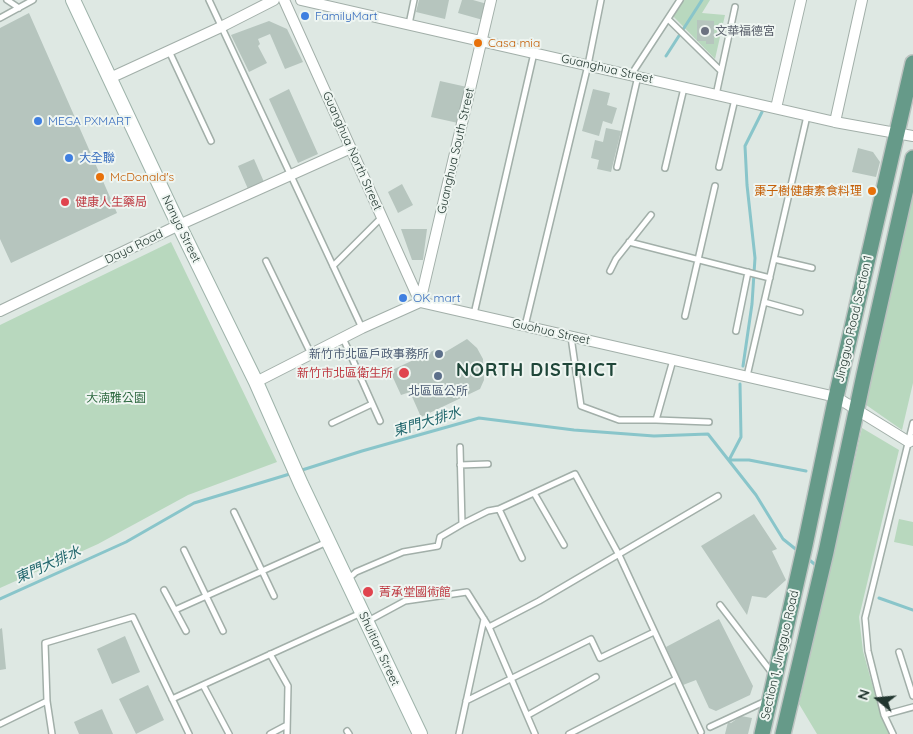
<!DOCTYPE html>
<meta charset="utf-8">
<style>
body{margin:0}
#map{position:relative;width:913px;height:734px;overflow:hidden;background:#dee8e3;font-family:Quicksand,sans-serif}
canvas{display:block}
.north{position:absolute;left:853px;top:674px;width:50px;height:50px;-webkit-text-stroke:4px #eef5f1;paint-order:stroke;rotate:287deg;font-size:14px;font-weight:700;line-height:20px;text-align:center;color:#21362f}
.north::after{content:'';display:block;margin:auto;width:18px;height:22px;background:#21362f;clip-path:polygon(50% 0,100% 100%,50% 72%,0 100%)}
</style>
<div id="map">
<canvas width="913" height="734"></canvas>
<div class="north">N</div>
</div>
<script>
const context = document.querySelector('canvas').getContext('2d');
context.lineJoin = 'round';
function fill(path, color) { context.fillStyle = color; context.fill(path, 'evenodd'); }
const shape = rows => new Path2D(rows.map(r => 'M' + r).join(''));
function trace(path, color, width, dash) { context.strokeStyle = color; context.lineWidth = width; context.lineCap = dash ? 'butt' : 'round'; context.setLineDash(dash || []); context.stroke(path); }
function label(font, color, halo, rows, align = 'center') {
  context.font = font + ' Quicksand,"Noto Sans TC",sans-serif'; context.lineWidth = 4; context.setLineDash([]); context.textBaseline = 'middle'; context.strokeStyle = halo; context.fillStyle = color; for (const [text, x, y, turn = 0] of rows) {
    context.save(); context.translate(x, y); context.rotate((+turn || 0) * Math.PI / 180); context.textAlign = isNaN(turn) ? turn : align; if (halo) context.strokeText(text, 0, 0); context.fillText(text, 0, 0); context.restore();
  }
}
fill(shape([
 [680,0,710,0,702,13,725,15,715,59,671,14],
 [913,185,913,383,902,430,862,402],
 [171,242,277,462,188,495,98,544,0,588,0,325],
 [862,428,899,450,859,617,863,651,879,709,890,734,817,734,799,704],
 [899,519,913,522,913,546,894,542]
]), '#b8d8be');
trace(shape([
 [666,56,702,0],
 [743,366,752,304,755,258,747,185,745,146,762,112],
 [740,384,741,437,729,460,749,460,806,471],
 [299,471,362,451,479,418,574,430,654,436,708,434,756,495,783,539,798,551],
 [807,558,818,567],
 [879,598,913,610],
 [0,599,126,542,194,503,293,473]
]), '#89c5ca', 3);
fill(shape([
 [419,0,449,0,445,19,416,12],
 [462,0,473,0,487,4,483,20,458,13],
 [29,13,117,213,11,263,0,239,0,28],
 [697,20,714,21,714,44,706,44,706,41,697,41],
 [269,21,287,29,303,62,285,69,270,34,258,39,260,44,258,46,267,63,249,72,231,35],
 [440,81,467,87,458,123,431,117],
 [289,89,318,154,298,163,269,99],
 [593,89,610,93,607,105,617,108,612,124,603,121,599,136,582,131],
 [606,128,621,131,611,172,597,169,599,160,591,158,595,140,603,142],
 [858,148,873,152,880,162,876,177,852,172],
 [254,159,264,182,248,189,238,166],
 [402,184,413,205,398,213,388,192],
 [401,229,427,229,423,260,412,260],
 [467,339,477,348,483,359,484,380,480,389,421,417,410,392,401,395,390,371,437,349,442,354],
 [754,514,777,549,772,551,786,580,766,598,752,596,747,615,701,546],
 [719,619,753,686,750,695,716,711,709,708,696,680,683,685,666,647],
 [2,628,6,669,0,670,0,629],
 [125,636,140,672,112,684,97,649],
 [148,685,164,720,136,734,119,699],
 [102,709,113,734,79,734,74,722],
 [741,716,752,718,748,734,725,734,728,722,731,723]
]), '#b6c5be');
const lane = shape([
 [7,0,19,8],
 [209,0,362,328],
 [0,18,33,0],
 [668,19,721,71],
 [409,24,414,0],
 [169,51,211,141],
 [631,75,680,0],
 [716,95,735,7],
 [617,167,638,76],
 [719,167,735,99],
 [665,168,684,88],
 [629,242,770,278],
 [774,259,812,268],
 [266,261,311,354],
 [333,266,381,218],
 [610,271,616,259,651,215],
 [764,302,800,312],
 [474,314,534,53],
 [685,316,715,186],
 [525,326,588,65,601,0],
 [736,331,748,272],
 [571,337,581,406,619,420,656,420,673,360],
 [343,338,380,421],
 [747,376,807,116],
 [656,420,709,422],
 [332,423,372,404],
 [460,447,462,524],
 [460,465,488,464],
 [534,493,564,545],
 [499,509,522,558],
 [234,512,274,596],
 [184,550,223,631],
 [347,580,356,572,403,552,438,546,440,537,462,524,488,511,499,509,575,474,619,555,701,732],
 [164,590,186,631],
 [720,605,772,673],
 [175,610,327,542],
 [368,621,405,601,467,592,489,627,535,734],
 [489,627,539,601,718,496],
 [899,652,913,696],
 [270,654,288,686,287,734],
 [203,685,229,734],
 [172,699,361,613],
 [466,701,591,639,600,658,654,632],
 [528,715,596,677],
 [884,715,913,707],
 [0,724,47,701],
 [710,727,768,700],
 [347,731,349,734],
 [52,734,47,701,45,643,133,617,189,734],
 [270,734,287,725],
 [459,734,484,619],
 [569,734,676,679],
 [893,734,884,715,868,651,865,618,913,423]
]);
const street = shape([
 [284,0,420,302],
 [301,0,835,122,913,136],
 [110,78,221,27,274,0],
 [776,108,801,0],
 [835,122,862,0],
 [420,302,491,0],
 [0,311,179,225,351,148],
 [256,382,362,328,420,302,836,397,909,442,913,440]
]);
const secondary = shape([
 [73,0,172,211,256,382,301,484,420,734]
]);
const primary = shape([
 [762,734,805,545,836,397,913,63],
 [783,734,826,552,864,375,913,158]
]);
trace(lane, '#a2afa9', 8);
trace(street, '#a2afa9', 12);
trace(secondary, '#9eb3aa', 16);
trace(primary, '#bcc3c1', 18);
trace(lane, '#fff', 5);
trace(street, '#fff', 10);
trace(secondary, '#fff', 14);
trace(primary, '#669a89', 15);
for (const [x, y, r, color] of [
 [305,16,5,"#3f7fe0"],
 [705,31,5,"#6b7280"],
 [478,43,5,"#e8710a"],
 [38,121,5,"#3f7fe0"],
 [69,158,5,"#3f7fe0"],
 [100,177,5,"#e8710a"],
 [872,191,5,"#e8710a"],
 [65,202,5,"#e0444e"],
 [403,298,5,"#3f7fe0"],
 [439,354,5,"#5c6f8a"],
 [404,373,6,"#e0444e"],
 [438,376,5,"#5c6f8a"],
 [368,592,6,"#e0444e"]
]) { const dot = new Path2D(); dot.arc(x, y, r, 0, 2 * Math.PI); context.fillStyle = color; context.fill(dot); trace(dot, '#eef5f1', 2); }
label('12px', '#366cbe', '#eef5f1', [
 ["FamilyMart",315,16],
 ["MEGA PXMART",48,121],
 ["大全聯",79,158],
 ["OK mart",413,298]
], 'left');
label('12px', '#5b616d', '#eef5f1', [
 ["文華福德宮",715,31]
], 'left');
label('12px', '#c56008', '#eef5f1', [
 ["Casa mia",488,43],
 ["McDonald's",110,177],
 ["棗子樹健康素食料理",862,191,"right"]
], 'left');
label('12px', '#21362f', '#eef5f1', [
 ["Guanghua Street",607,69,13],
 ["Guanghua North Street",352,151,66],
 ["Guanghua South Street",456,151,-77],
 ["Nanya Street",181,229,64],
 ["Daya Road",134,247,-26],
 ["Jingguo Road Section 1",854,319,-77],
 ["Guohua Street",551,332,13],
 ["Shuitian Street",379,649,65],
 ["Section 1, Jingguo Road",780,655,-77]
]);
label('12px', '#be3a42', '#eef5f1', [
 ["健康人生藥局",75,202],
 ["新竹市北區衛生所",393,373,"right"],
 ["菁承堂國術館",379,592]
], 'left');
label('12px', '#4e5e75', '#eef5f1', [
 ["新竹市北區戶政事務所",429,354],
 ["北區區公所",438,391,"center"]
], 'right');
label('12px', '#2f6941', '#eef5f1', [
 ["大湳雅公園",116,398]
]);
label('italic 14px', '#20666c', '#eef5f1', [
 ["東門大排水",427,422,-17],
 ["東門大排水",48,565,-24]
]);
context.letterSpacing = '1px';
label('bold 18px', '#1f4639', '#eef5f1', [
 ["NORTH DISTRICT",537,371]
]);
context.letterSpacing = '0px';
</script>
